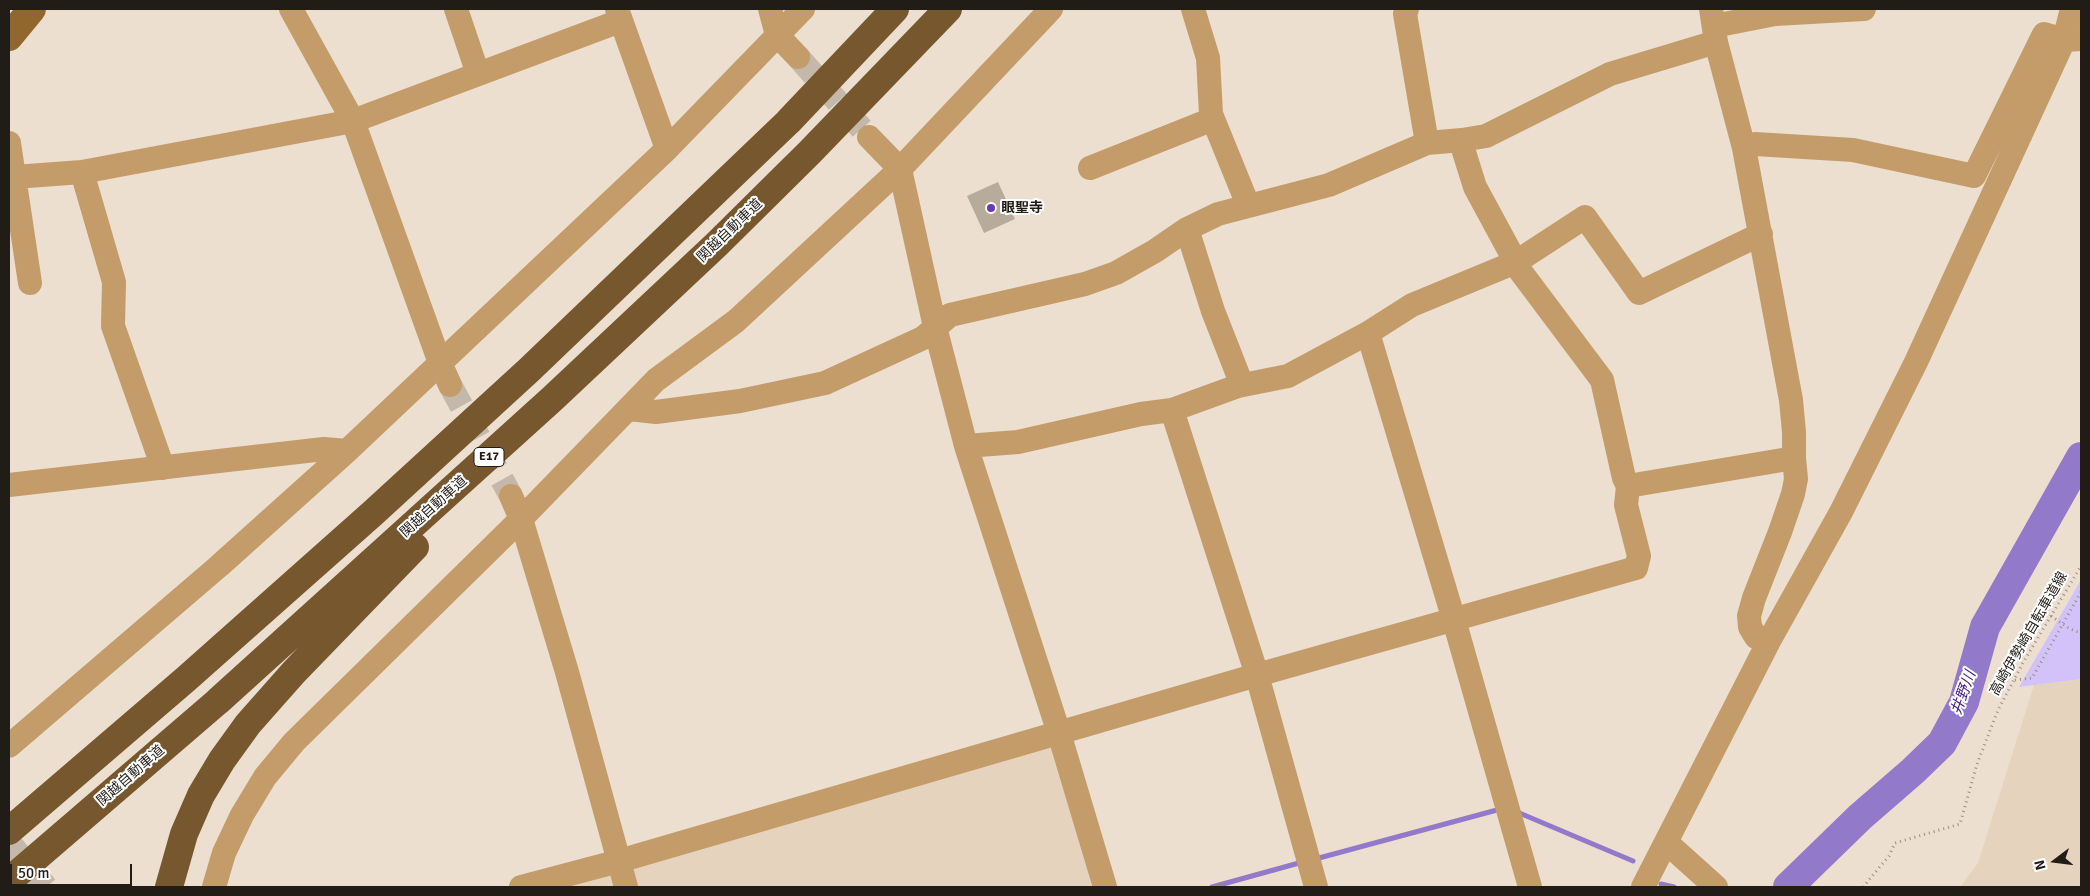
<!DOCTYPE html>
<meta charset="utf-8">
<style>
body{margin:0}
#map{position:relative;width:2090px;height:896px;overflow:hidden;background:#ecdfcf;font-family:Signika,sans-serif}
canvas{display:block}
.frame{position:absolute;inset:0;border:10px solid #211c16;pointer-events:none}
.north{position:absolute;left:2030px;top:836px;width:50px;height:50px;-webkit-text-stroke:4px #fff;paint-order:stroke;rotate:255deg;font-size:14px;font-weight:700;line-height:20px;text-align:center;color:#211c16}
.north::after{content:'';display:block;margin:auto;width:18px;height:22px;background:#211c16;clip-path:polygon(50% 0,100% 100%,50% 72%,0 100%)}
.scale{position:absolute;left:10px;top:864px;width:122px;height:22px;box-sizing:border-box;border:2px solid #211c16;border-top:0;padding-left:6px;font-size:15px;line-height:18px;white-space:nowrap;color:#211c16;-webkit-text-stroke:4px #fff;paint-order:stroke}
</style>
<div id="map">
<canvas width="2090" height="896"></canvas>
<div class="frame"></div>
<div class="north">N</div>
<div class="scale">50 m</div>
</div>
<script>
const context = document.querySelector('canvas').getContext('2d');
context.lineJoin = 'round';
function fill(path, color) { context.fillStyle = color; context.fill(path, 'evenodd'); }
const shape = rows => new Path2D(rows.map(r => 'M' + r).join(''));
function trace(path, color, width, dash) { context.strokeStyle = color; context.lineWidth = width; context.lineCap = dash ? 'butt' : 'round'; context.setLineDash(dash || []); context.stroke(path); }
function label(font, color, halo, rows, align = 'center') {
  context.font = font + ' Signika,"Noto Sans JP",sans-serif'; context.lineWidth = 4; context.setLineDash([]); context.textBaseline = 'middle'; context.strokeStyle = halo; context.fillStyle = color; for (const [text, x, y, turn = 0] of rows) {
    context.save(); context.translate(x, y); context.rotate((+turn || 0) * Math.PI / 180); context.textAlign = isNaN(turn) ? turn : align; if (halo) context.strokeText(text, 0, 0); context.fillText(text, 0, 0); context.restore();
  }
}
fill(shape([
 [2081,679,2081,887,1960,887,1978,863,2034,685],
 [1046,746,1053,748,1092,887,635,887,631,870],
 [607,872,613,875,616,887,551,887]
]), '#e5d3bd');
fill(shape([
 [2081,579,2081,679,2019,687,2078,585]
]), '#d2c2f9');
trace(shape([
 [1517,812,1633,861],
 [1319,858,1497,810],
 [1661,884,1674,887],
 [1212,887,1299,863]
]), '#9379c9', 5);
trace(shape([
 [1788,887,1860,817,1913,771,1942,743,1964,702,1985,627,2081,457]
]), '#9379c9', 30);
fill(shape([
 [998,182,1015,219,984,233,967,196]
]), '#b7ab9b');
trace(shape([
 [798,57,869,137],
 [450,385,511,496],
 [9,842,46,887]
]), '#c3b8aa', 24, [24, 12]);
trace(shape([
 [2051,616,2070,629,2081,633],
 [2015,680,2032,678,2081,592],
 [1863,887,1889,856,1895,843,1960,824,1977,764,1998,710,2024,661,2081,566]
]), '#998f83', 3, [1, 4]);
trace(shape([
 [291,9,353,121,440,363,450,385],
 [456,9,478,74],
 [617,9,667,149],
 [770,9,777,35,798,57],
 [1193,9,1208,58,1211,114,1248,205],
 [1407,9,1405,14,1427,143],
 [1711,9,1716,42,1744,148,1791,400,1794,432,1794,458,1796,479,1793,494,1780,532,1754,598,1749,616,1750,627,1756,637,1769,641],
 [1714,26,1775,14,1864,9],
 [869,137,900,169,935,327,966,446,1059,733,1105,887],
 [1462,140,1464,152,1475,187,1521,272,1602,380,1624,478,1628,486],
 [9,143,30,283],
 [1744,148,1755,144,1853,150,1974,176,2044,34,2064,40,2081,39],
 [1090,168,1213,119],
 [14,177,82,172],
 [1187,229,1213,311,1242,385],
 [1368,333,1454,620,1530,887],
 [629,409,656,412,740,401,825,383,923,338,950,315,1085,284,1116,273,1155,251,1187,229,1218,214,1329,185,1427,143,1462,140,1486,136,1610,74,1716,42],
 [1172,410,1257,675,1316,887],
 [966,446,1018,442,1141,414,1172,410,1238,386,1288,376,1368,333,1412,305,1516,262,1585,217,1639,293,1761,234],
 [163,468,113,326,114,282,82,172,353,121,620,21],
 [9,485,324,449,347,451],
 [511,496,521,519,567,672,626,887],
 [9,746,219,566,347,451,667,149,803,9],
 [1667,843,1716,887],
 [214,887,224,853,242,815,265,777,294,742,521,519,656,380,736,321,900,169,1051,9],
 [521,887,619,861,1257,675,1636,568,1639,556,1626,505,1628,486,1794,458],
 [1643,887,1769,641,1841,512,1916,362,2064,40,2072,9]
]), '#c39c6a', 24);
trace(shape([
 [9,37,32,9]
]), '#91672d', 28);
trace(shape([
 [9,831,186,679,373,513,529,370,788,122,895,9],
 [9,881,217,702,552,399,717,244,810,152,948,9],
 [169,887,184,834,201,795,222,760,248,724,294,672,415,547]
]), '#77572d', 28);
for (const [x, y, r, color] of [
 [991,208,5,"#6a38b0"]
]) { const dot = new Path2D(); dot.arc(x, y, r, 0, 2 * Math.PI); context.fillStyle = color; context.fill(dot); trace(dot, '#fff', 2); }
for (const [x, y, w] of [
 [489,457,30]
]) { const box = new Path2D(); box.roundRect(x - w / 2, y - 9.5, w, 19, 4); context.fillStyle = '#fff'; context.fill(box); trace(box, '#211c16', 1); }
label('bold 12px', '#211c16', null, [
 ["E17",489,457]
]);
label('bold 14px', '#211c16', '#fff', [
 ["眼聖寺",1001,208]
], 'left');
label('14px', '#211c16', '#fff', [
 ["関越自動車道",730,231,-44],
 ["関越自動車道",434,507,-42],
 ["高崎伊勢崎自転車道線",2029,634,-60],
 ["関越自動車道",131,776,-41]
]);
label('italic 15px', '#451c7b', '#fff', [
 ["井野川",1964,693,-70]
]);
</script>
